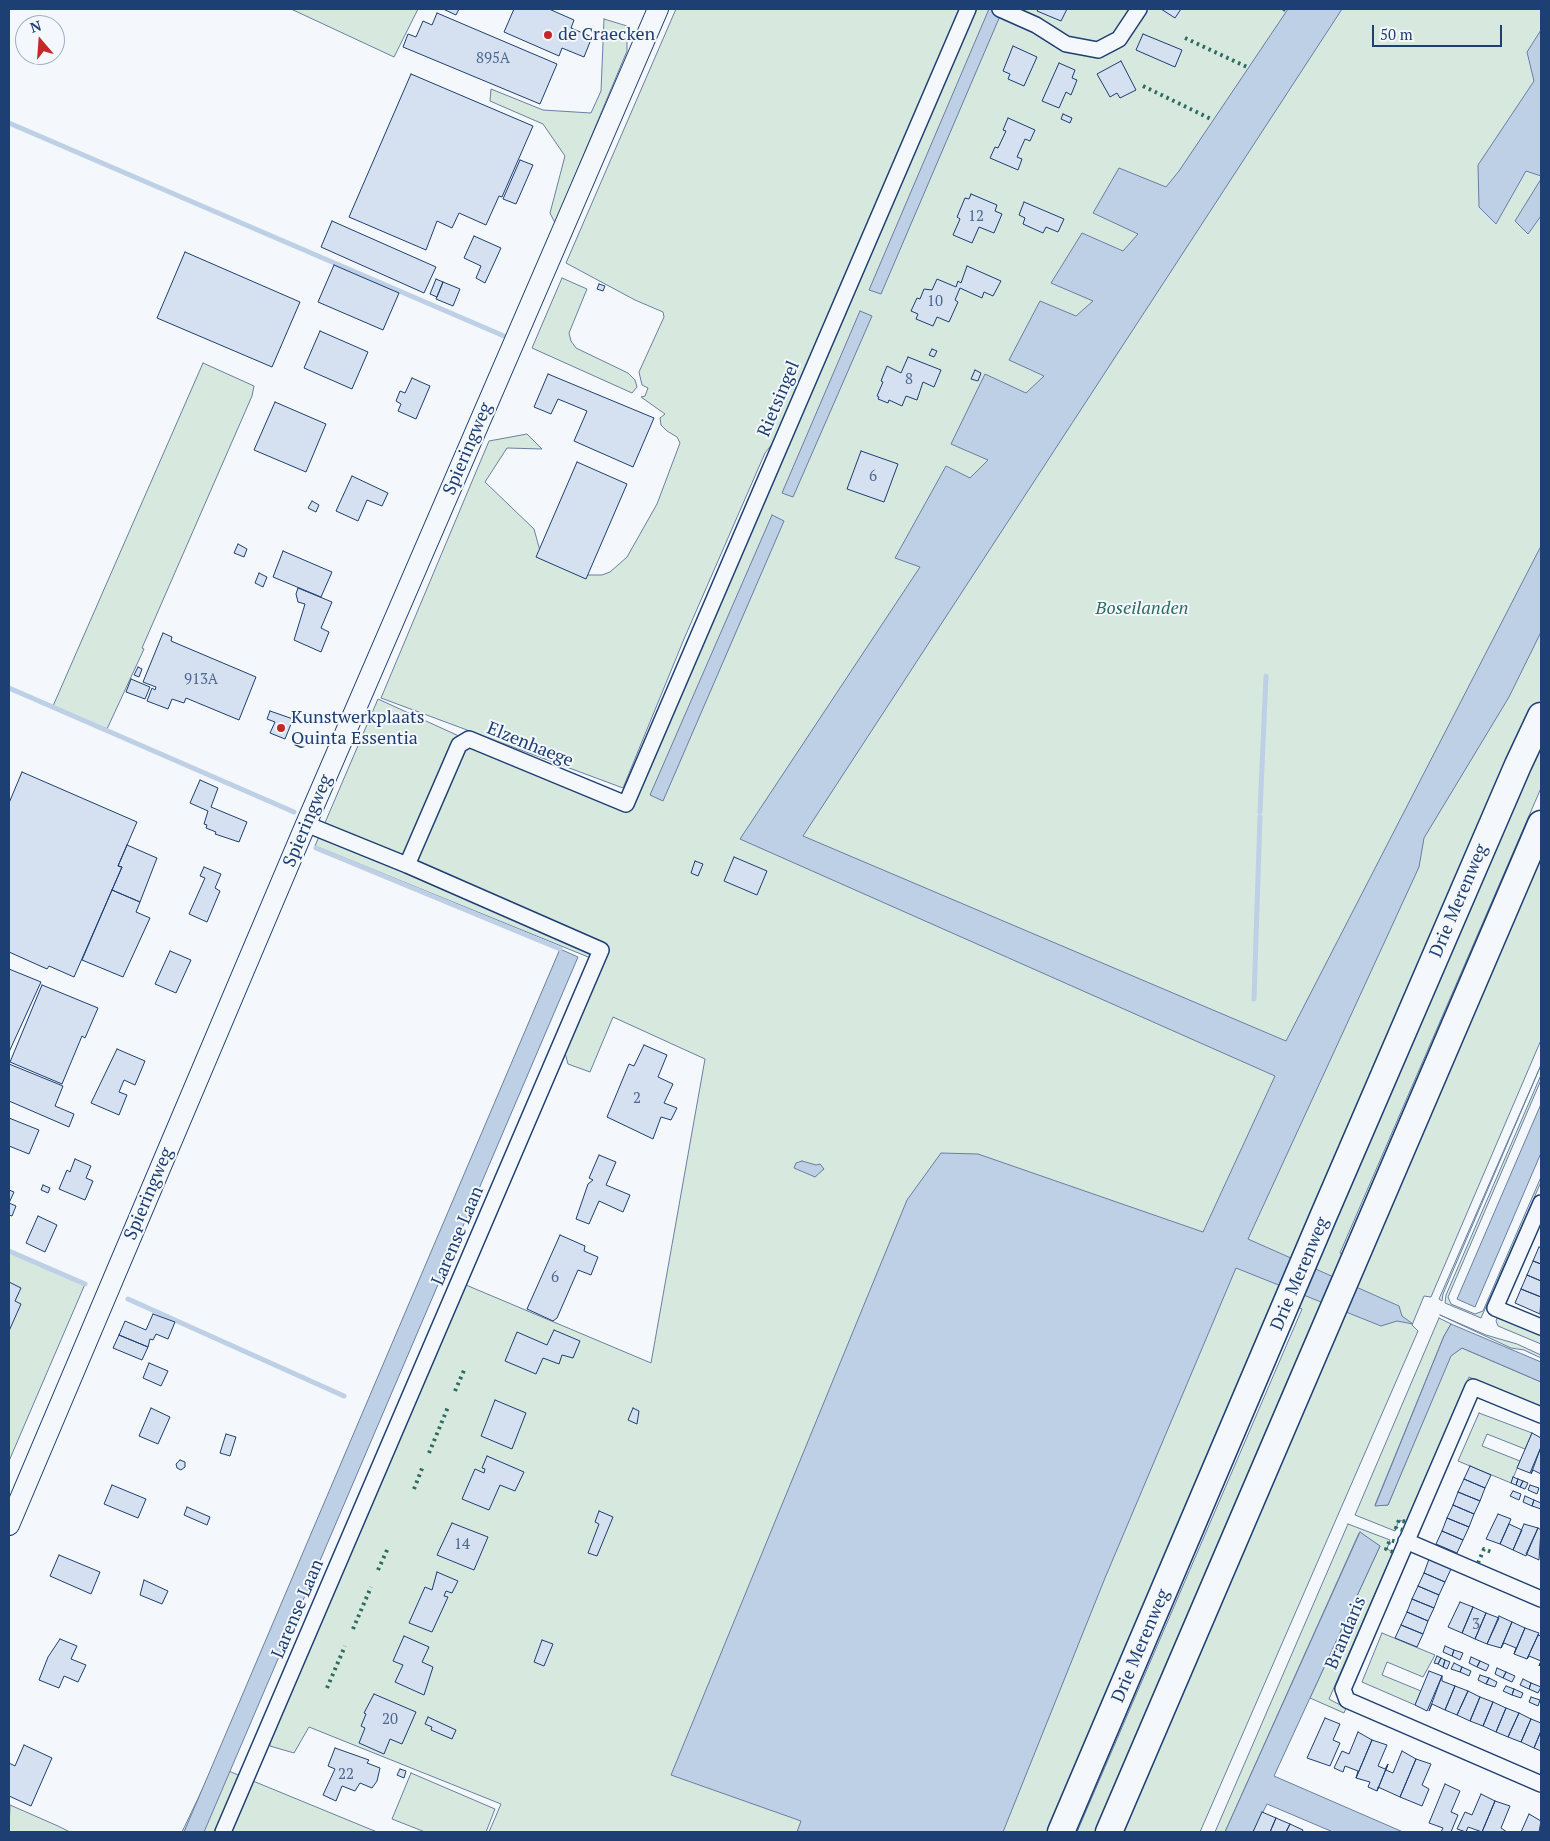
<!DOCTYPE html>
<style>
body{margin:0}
#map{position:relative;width:1550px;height:1841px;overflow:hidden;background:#f4f7fb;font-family:"PT Serif",serif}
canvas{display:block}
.frame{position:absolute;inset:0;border:10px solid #1d3f73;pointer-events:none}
.north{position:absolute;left:15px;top:15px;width:50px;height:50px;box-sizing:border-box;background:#f4f7fb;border:1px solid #9eadc5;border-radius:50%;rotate:342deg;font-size:14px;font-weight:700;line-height:20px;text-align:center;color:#1d3f73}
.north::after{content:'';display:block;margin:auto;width:18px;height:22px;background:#c62828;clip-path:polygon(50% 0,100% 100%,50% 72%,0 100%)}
.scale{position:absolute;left:1372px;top:25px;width:130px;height:22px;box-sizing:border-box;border:2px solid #1d3f73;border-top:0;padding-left:6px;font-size:15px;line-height:18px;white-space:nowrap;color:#1d3f73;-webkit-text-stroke:4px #f4f7fb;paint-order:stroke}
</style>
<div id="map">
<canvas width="1550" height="1841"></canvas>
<div class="frame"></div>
<div class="north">N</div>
<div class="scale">50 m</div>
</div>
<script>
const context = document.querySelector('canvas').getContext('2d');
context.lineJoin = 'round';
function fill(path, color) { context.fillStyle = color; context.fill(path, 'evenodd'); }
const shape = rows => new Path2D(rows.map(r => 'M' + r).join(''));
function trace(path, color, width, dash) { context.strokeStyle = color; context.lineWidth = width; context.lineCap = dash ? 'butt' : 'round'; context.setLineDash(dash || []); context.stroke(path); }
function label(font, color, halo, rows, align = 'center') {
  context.font = font + ' "PT Serif",serif'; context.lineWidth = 4; context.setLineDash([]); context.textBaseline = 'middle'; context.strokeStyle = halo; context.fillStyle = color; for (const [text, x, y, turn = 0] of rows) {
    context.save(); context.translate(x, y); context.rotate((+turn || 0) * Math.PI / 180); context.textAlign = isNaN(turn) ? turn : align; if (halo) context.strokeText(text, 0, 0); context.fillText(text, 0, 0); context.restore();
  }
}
const green = shape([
 [291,9,418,9,394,57,291,9],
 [676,9,960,9,773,443,765,453,684,639,623,788,381,698,489,441,527,434,542,449,507,448,485,482,534,529,542,558,587,575,602,575,610,572,627,557,657,504,680,443,677,437,667,431,661,425,660,418,665,414,641,397,645,396,648,388,642,385,639,372,664,317,663,312,635,300,566,263,676,9],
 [973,9,1541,9,1541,788,1340,1253,1362,1264,1541,849,1541,1040,1431,1297,1424,1296,1412,1325,1418,1331,1200,1832,1077,1832,1302,1309,1279,1298,1061,1832,489,1832,501,1804,309,1727,294,1753,270,1746,269,1740,466,1285,651,1363,705,1059,613,1017,590,1072,568,1064,565,1053,603,963,315,846,378,699,616,808,973,9],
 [604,19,627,26,627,51,555,223,550,213,565,156,543,124,490,101,491,89,543,110,591,113,601,91,604,19],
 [562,278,587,289,569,333,571,341,576,348,628,373,635,380,637,387,632,393,532,348,562,278],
 [203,363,254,386,252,396,142,648,144,649,107,729,53,706,203,363],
 [1541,1065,1443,1294,1442,1301,1439,1299,1541,1065],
 [1541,1075,1541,1080,1448,1297,1451,1304,1475,1314,1483,1311,1541,1177,1541,1182,1481,1318,1445,1303,1446,1295,1541,1075],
 [9,1251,85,1284,9,1461,9,1251],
 [1440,1315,1486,1335,1517,1344,1541,1355,1541,1358,1524,1350,1511,1348,1440,1315],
 [1498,1316,1541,1336,1541,1344,1498,1326,1496,1321,1498,1316],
 [1439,1318,1451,1324,1444,1336,1375,1505,1388,1505,1450,1356,1462,1348,1541,1382,1541,1407,1469,1377,1406,1522,1399,1520,1395,1531,1355,1515,1439,1318],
 [1479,1413,1532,1433,1525,1449,1487,1434,1482,1446,1520,1461,1511,1483,1458,1461,1479,1413],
 [1348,1524,1390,1540,1387,1549,1393,1552,1329,1699,1346,1708,1344,1713,1310,1698,1380,1546,1359,1533,1225,1832,1215,1832,1348,1524],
 [1382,1633,1435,1655,1423,1677,1387,1662,1382,1675,1421,1691,1415,1705,1362,1682,1382,1633],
 [214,1765,377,1832,182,1832,214,1765],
 [411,1773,495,1809,486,1832,425,1832,392,1819,411,1773],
 [10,1805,58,1826,70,1832,9,1832,10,1805]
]);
fill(green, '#d7e8df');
trace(green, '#687fa3', 1);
const water = shape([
 [989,9,1003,9,881,294,869,290,989,9],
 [1288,9,1342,9,803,836,1286,1041,1541,546,1541,632,1509,697,1424,838,1419,867,1248,1239,1399,1306,1402,1316,1413,1324,1397,1321,1381,1326,1236,1268,1105,1578,1003,1832,797,1832,801,1821,671,1775,907,1200,941,1153,978,1154,1203,1232,1275,1076,740,839,920,567,895,558,946,466,970,478,988,460,951,444,985,374,1026,393,1044,376,1009,360,1040,301,1076,316,1093,301,1051,283,1082,233,1123,251,1138,234,1093,213,1119,168,1166,187,1179,171,1288,9],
 [1541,30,1541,176,1526,171,1496,224,1479,207,1478,165,1534,81,1527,52,1541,30],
 [1541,179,1541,216,1528,234,1515,221,1541,179],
 [860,311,872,316,793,497,782,493,860,311],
 [772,515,784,521,663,801,650,795,772,515],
 [560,949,578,957,204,1832,184,1832,560,949],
 [1541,1104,1541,1153,1475,1307,1457,1299,1541,1104],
 [802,1161,816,1165,820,1164,824,1169,815,1177,794,1168,796,1163,802,1161],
 [1451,1324,1541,1362,1541,1382,1462,1348,1451,1356,1388,1505,1375,1506,1444,1336,1451,1324],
 [1360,1532,1380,1546,1274,1776,1403,1832,1333,1832,1267,1804,1253,1832,1225,1832,1360,1532]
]);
fill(water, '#bed0e5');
trace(water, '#687fa3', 1);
trace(shape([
 [9,123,504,336],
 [9,688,294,812],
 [1260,812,1266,676],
 [316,848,560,949],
 [1254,999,1260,817],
 [9,1251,85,1284],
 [128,1299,344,1396]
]), '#bed0e5', 5);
const building = shape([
 [443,9,459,9,456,15,443,9],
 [514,9,549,9,574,20,571,28,592,37,584,57,562,48,559,56,504,32,514,9],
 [1038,9,1067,9,1061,21,1037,11,1038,9],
 [1161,9,1181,9,1175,18,1161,9],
 [437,13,557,64,540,104,403,47,408,34,416,37,423,21,432,25,437,13],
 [1143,34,1182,50,1175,67,1136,50,1143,34],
 [1013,46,1037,57,1024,86,1008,79,1010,74,1003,71,1013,46],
 [1121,61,1136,90,1120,98,1117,93,1110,97,1097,74,1121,61],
 [1059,63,1075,70,1072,78,1077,80,1071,95,1066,92,1059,108,1042,101,1059,63],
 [411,74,533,126,502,197,499,196,486,225,459,213,452,228,437,221,426,250,349,217,411,74],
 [1063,114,1072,118,1070,123,1061,119,1063,114],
 [1008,118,1035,130,1030,141,1025,139,1017,157,1022,159,1018,170,990,158,995,147,998,148,1006,131,1003,130,1008,118],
 [520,160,533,165,516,204,503,199,520,160],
 [971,194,997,205,995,211,1002,214,994,233,979,227,972,243,953,235,960,219,957,217,965,198,969,199,971,194],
 [1024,202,1064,219,1058,232,1046,227,1043,233,1023,224,1025,218,1019,215,1024,202],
 [332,221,436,267,424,293,321,247,332,221],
 [474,236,501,248,485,283,476,278,481,266,464,258,474,236],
 [185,252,300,302,272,367,157,318,185,252],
 [334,265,399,293,383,330,318,302,334,265],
 [967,266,1001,281,993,296,984,292,982,298,960,288,955,300,958,302,949,322,937,317,933,326,916,319,918,314,911,311,917,298,920,299,924,289,932,290,937,279,956,287,958,281,961,283,967,266],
 [436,279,443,282,437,297,430,294,436,279],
 [443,282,460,289,453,306,436,299,443,282],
 [599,284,605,286,603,291,597,289,599,284],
 [320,331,368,352,352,389,304,368,320,331],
 [932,349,937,351,934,357,929,355,932,349],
 [908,357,941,370,934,387,923,382,917,400,906,396,902,406,889,400,888,403,878,399,879,397,877,396,883,382,881,381,887,366,901,373,908,357],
 [975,370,981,373,978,381,971,379,975,370],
 [548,374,654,418,633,467,574,441,587,411,558,399,551,414,534,407,548,374],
 [412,378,430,386,416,419,398,411,401,404,396,401,400,391,405,393,412,378],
 [275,402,326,424,306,472,254,450,275,402],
 [861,451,898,464,884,502,847,489,861,451],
 [577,462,627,484,586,579,536,557,577,462],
 [352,476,388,493,382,506,367,500,358,521,336,511,352,476],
 [312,501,319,505,316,512,308,508,312,501],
 [238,544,247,549,244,557,234,553,238,544],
 [283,551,332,572,321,597,273,577,283,551],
 [259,573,267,577,263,587,255,583,259,573],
 [298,588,332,602,321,628,329,632,321,652,294,640,305,604,298,602,296,594,298,588],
 [163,633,172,637,171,641,256,677,239,720,186,698,184,703,172,699,168,709,147,701,152,688,155,690,156,687,143,682,163,633],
 [138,667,142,669,139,677,134,675,138,667],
 [131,679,150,687,145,699,126,692,131,679],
 [270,711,293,719,285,739,270,733,275,722,267,719,270,711],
 [22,772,137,822,118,866,122,867,74,977,49,966,47,969,9,952,9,803,22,772],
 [200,780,218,788,211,807,247,822,239,842,215,834,216,832,206,828,207,825,204,824,208,811,190,803,200,780],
 [127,845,157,858,140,902,112,890,122,867,118,866,127,845],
 [734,857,767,871,757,895,724,881,734,857],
 [695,861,703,864,698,876,691,873,695,861],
 [204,867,221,874,215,888,220,891,207,922,189,914,205,878,200,876,204,867],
 [112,890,140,902,136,912,150,918,123,977,82,960,112,890],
 [170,951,191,960,176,993,155,984,170,951],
 [9,969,41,982,9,1052,9,969],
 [42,985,98,1008,85,1038,82,1036,62,1084,10,1062,42,985],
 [644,1045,667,1055,658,1077,673,1084,664,1103,677,1108,671,1120,661,1117,653,1139,607,1117,629,1064,634,1066,644,1045],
 [117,1049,145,1061,135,1085,124,1080,119,1092,127,1095,119,1115,91,1103,117,1049],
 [9,1064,63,1086,55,1106,74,1114,69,1127,9,1101,9,1064],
 [9,1118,39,1130,29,1154,9,1146,9,1118],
 [599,1155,616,1162,606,1185,630,1195,623,1212,599,1201,589,1224,576,1219,588,1184,593,1180,589,1178,599,1155],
 [75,1159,91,1166,86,1178,93,1181,85,1200,59,1189,67,1170,70,1172,75,1159],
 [43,1185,50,1188,48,1193,41,1190,43,1185],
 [9,1190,14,1192,9,1203,16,1206,12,1216,9,1215,9,1190],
 [38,1216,57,1225,45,1252,26,1243,38,1216],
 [560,1235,585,1246,584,1251,598,1257,591,1275,578,1270,557,1318,553,1321,527,1309,560,1235],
 [1539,1247,1541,1248,1541,1264,1533,1261,1539,1247],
 [1533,1261,1541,1264,1541,1281,1527,1275,1533,1261],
 [1527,1275,1541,1281,1541,1297,1521,1289,1527,1275],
 [9,1282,21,1288,15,1301,21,1304,9,1331,9,1282],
 [1521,1289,1541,1297,1540,1314,1515,1303,1521,1289],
 [153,1314,175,1322,168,1339,156,1334,153,1340,150,1339,148,1347,119,1335,125,1321,146,1330,153,1314],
 [554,1330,580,1341,573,1358,562,1355,559,1364,543,1358,536,1374,505,1361,517,1332,547,1345,554,1330],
 [119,1335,148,1347,142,1360,113,1348,119,1335],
 [149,1363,168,1371,161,1386,143,1378,149,1363],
 [495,1400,526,1413,512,1449,481,1436,495,1400],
 [151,1408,170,1417,158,1444,139,1436,151,1408],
 [633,1408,639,1411,637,1424,628,1420,633,1408],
 [1532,1433,1541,1438,1541,1447,1530,1473,1517,1468,1532,1433],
 [226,1434,236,1437,230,1456,220,1453,226,1434],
 [1541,1447,1541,1474,1533,1470,1531,1474,1541,1447],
 [487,1456,524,1472,515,1491,500,1485,489,1510,462,1499,475,1469,484,1473,485,1469,482,1468,487,1456],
 [180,1460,185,1462,185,1467,181,1470,177,1468,176,1464,180,1460],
 [1470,1466,1491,1475,1485,1488,1464,1479,1470,1466],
 [1513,1477,1518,1479,1516,1485,1511,1483,1513,1477],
 [1464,1479,1485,1488,1480,1501,1458,1492,1464,1479],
 [1518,1479,1523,1481,1520,1487,1516,1485,1518,1479],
 [1523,1481,1528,1483,1525,1489,1520,1487,1523,1481],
 [112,1485,146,1499,138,1518,104,1504,112,1485],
 [1530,1485,1539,1488,1537,1494,1528,1490,1530,1485],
 [1513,1491,1521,1494,1519,1500,1510,1496,1513,1491],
 [1458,1492,1480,1501,1474,1514,1453,1505,1458,1492],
 [1525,1496,1534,1500,1532,1506,1523,1502,1525,1496],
 [1534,1500,1541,1503,1541,1509,1532,1506,1534,1500],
 [1453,1505,1474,1514,1469,1527,1447,1518,1453,1505],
 [187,1507,210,1517,207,1525,184,1515,187,1507],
 [599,1511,613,1517,597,1556,588,1553,599,1524,595,1522,599,1511],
 [1498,1514,1511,1519,1500,1544,1486,1539,1498,1514],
 [1447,1518,1469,1527,1463,1540,1442,1531,1447,1518],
 [452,1523,488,1537,474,1570,437,1555,452,1523],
 [1509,1524,1522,1530,1513,1550,1500,1544,1509,1524],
 [1524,1524,1538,1528,1526,1556,1513,1550,1524,1524],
 [1538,1528,1541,1530,1539,1560,1526,1554,1538,1528],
 [1442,1531,1463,1540,1457,1553,1436,1544,1442,1531],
 [59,1555,100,1572,91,1594,50,1576,59,1555],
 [1429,1559,1451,1569,1445,1582,1424,1573,1429,1559],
 [437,1572,458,1581,452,1593,446,1591,444,1596,448,1597,432,1632,409,1623,425,1587,432,1590,437,1572],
 [1424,1573,1445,1582,1439,1595,1418,1586,1424,1573],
 [144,1580,168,1591,162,1604,140,1595,144,1580],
 [1418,1586,1439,1595,1434,1608,1412,1599,1418,1586],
 [1412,1599,1434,1608,1428,1621,1407,1612,1412,1599],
 [1460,1602,1473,1607,1462,1633,1448,1627,1460,1602],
 [1473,1607,1486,1613,1475,1639,1462,1633,1473,1607],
 [1407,1612,1428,1621,1423,1634,1401,1625,1407,1612],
 [1486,1613,1499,1618,1487,1644,1475,1639,1486,1613],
 [1499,1616,1512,1622,1501,1648,1487,1644,1499,1616],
 [1512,1622,1525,1628,1514,1654,1516,1648,1504,1643,1501,1648,1512,1622],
 [1401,1625,1423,1634,1417,1647,1395,1638,1401,1625],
 [1525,1628,1539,1633,1527,1659,1514,1654,1525,1628],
 [1538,1635,1541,1636,1541,1661,1539,1666,1541,1661,1529,1656,1527,1659,1538,1635],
 [404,1636,429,1647,422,1662,433,1667,424,1695,395,1682,403,1665,393,1661,404,1636],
 [60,1639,77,1646,71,1659,86,1665,78,1682,64,1676,59,1688,39,1680,48,1657,60,1639],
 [542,1640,553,1644,544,1666,534,1662,542,1640],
 [1445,1646,1454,1650,1452,1656,1443,1652,1445,1646],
 [1454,1650,1463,1653,1460,1660,1452,1656,1454,1650],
 [1437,1656,1441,1658,1438,1664,1434,1663,1437,1656],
 [1471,1657,1480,1661,1477,1667,1469,1663,1471,1657],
 [1441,1658,1445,1660,1443,1667,1438,1664,1441,1658],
 [1445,1660,1450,1662,1447,1669,1443,1667,1445,1660],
 [1480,1661,1489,1665,1486,1671,1477,1667,1480,1661],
 [1454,1663,1462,1667,1460,1672,1451,1669,1454,1663],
 [1462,1667,1471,1671,1469,1676,1460,1672,1462,1667],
 [1497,1668,1506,1672,1503,1678,1495,1674,1497,1668],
 [1429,1671,1442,1676,1427,1711,1415,1705,1429,1671],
 [1506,1672,1515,1676,1512,1682,1503,1678,1506,1672],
 [1480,1675,1489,1678,1486,1684,1478,1680,1480,1675],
 [1442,1676,1442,1681,1455,1686,1445,1710,1432,1704,1429,1711,1442,1676],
 [1489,1678,1497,1682,1495,1687,1486,1684,1489,1678],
 [1523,1679,1531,1683,1529,1689,1520,1685,1523,1679],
 [1531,1683,1541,1687,1538,1693,1529,1689,1531,1683],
 [1455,1686,1468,1691,1457,1715,1445,1710,1455,1686],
 [1506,1686,1514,1689,1512,1695,1503,1691,1506,1686],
 [1514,1689,1523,1693,1521,1698,1512,1695,1514,1689],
 [1468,1691,1480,1697,1470,1721,1457,1715,1468,1691],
 [374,1694,416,1712,402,1744,390,1739,384,1754,359,1743,365,1728,361,1726,366,1714,364,1713,374,1694],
 [1480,1697,1493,1702,1483,1726,1470,1721,1480,1697],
 [1531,1697,1540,1700,1538,1706,1529,1702,1531,1697],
 [1493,1702,1506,1708,1496,1732,1483,1726,1493,1702],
 [1506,1708,1519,1713,1508,1737,1496,1732,1506,1708],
 [1519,1713,1531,1719,1521,1742,1508,1737,1519,1713],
 [428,1717,456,1730,452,1739,431,1730,432,1727,425,1724,428,1717],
 [1325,1718,1340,1724,1333,1740,1340,1743,1330,1766,1307,1758,1325,1718],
 [1531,1719,1541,1723,1541,1731,1534,1748,1521,1742,1531,1719],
 [1541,1731,1541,1751,1534,1748,1541,1731],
 [1358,1732,1372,1740,1356,1778,1358,1771,1345,1766,1343,1772,1334,1768,1342,1751,1349,1754,1358,1732],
 [1372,1740,1387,1745,1378,1766,1385,1769,1388,1764,1377,1791,1368,1787,1370,1782,1356,1778,1372,1740],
 [24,1745,52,1758,31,1806,9,1796,9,1763,15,1766,24,1745],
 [335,1748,369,1760,367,1763,380,1768,377,1781,372,1788,360,1783,355,1791,342,1786,336,1801,323,1795,335,1769,328,1766,335,1748],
 [1402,1751,1416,1759,1400,1797,1378,1787,1377,1791,1388,1764,1386,1770,1393,1773,1402,1751],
 [1416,1759,1431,1764,1422,1785,1429,1789,1422,1806,1400,1797,1416,1759],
 [400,1769,406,1771,404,1778,397,1775,400,1769],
 [1445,1784,1460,1791,1451,1812,1458,1815,1451,1832,1441,1832,1443,1828,1429,1823,1445,1784],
 [1481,1794,1495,1801,1482,1832,1468,1827,1466,1832,1457,1829,1465,1812,1472,1815,1481,1794],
 [1495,1801,1510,1806,1501,1828,1507,1832,1482,1832,1495,1801],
 [1262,1812,1276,1818,1270,1832,1253,1832,1262,1812],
 [1529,1814,1541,1821,1539,1832,1521,1832,1529,1814],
 [1276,1818,1290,1824,1286,1832,1270,1832,1276,1818],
 [1290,1824,1303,1830,1302,1832,1286,1832,1290,1824]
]);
fill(building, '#d5e0f0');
trace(building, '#1d3f73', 1);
const minor = shape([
 [1000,9,1036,25,1066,44,1098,50,1119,39,1139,9],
 [407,865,459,745,469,739,626,804,968,9],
 [1541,1203,1495,1308,1541,1327],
 [1541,1415,1473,1387,1343,1689,1347,1700,1541,1784],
 [1406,1541,1541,1599],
 [223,1832,601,950,407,865,306,824]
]);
const tertiary = shape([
 [9,1525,306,824,658,9]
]);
const trunk = shape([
 [1061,1832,1323,1217,1518,765,1541,716],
 [1109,1832,1541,824]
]);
trace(minor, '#1d3f73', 18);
trace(tertiary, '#1d3f73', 22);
trace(trunk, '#1d3f73', 29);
trace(minor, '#f4f7fb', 15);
trace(tertiary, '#f4f7fb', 20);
trace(trunk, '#f4f7fb', 26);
trace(shape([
 [1283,9,1287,10],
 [1185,38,1247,67],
 [1143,86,1213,120],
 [455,1391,465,1368],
 [429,1453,448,1407],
 [414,1489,423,1466],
 [1403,1530,1396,1528,1399,1520,1406,1522],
 [1393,1552,1386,1549,1390,1540,1397,1542],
 [1478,1563,1484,1549,1494,1553],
 [378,1570,388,1548],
 [353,1629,371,1587],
 [327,1688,345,1646]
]), '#2c6c60', 4, [2.5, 4]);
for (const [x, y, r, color] of [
 [548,35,5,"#c62828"],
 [281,728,5,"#c62828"]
]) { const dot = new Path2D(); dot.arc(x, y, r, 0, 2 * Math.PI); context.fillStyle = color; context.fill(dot); trace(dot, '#f4f7fb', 2); }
label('15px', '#4b6792', null, [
 ["895A",493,59],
 ["12",976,217],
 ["10",935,302],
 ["8",909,380],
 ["6",873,477],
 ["913A",201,680],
 ["2",637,1099],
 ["6",555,1278],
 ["14",462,1545],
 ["3",1476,1625],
 ["20",390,1720],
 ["22",346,1775]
]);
label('18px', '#1d3f73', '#f4f7fb', [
 ["de Craecken",558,35],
 ["Kunstwerkplaats",291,718],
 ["Quinta Essentia",291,739]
], 'left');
label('18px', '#1d3f73', '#f4f7fb', [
 ["Rietsingel",779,399,-67],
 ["Spieringweg",468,449,-67],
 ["Elzenhaege",530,745,22],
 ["Spieringweg",308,821,-67],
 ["Drie Merenweg",1459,901,-67],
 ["Spieringweg",149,1194,-67],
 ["Larense Laan",458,1236,-67],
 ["Drie Merenweg",1300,1274,-67],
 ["Larense Laan",298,1609,-67],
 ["Brandaris",1346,1633,-67],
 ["Drie Merenweg",1141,1646,-67]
]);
label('italic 18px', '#2c6c60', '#f4f7fb', [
 ["Boseilanden",1142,609]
]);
</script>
